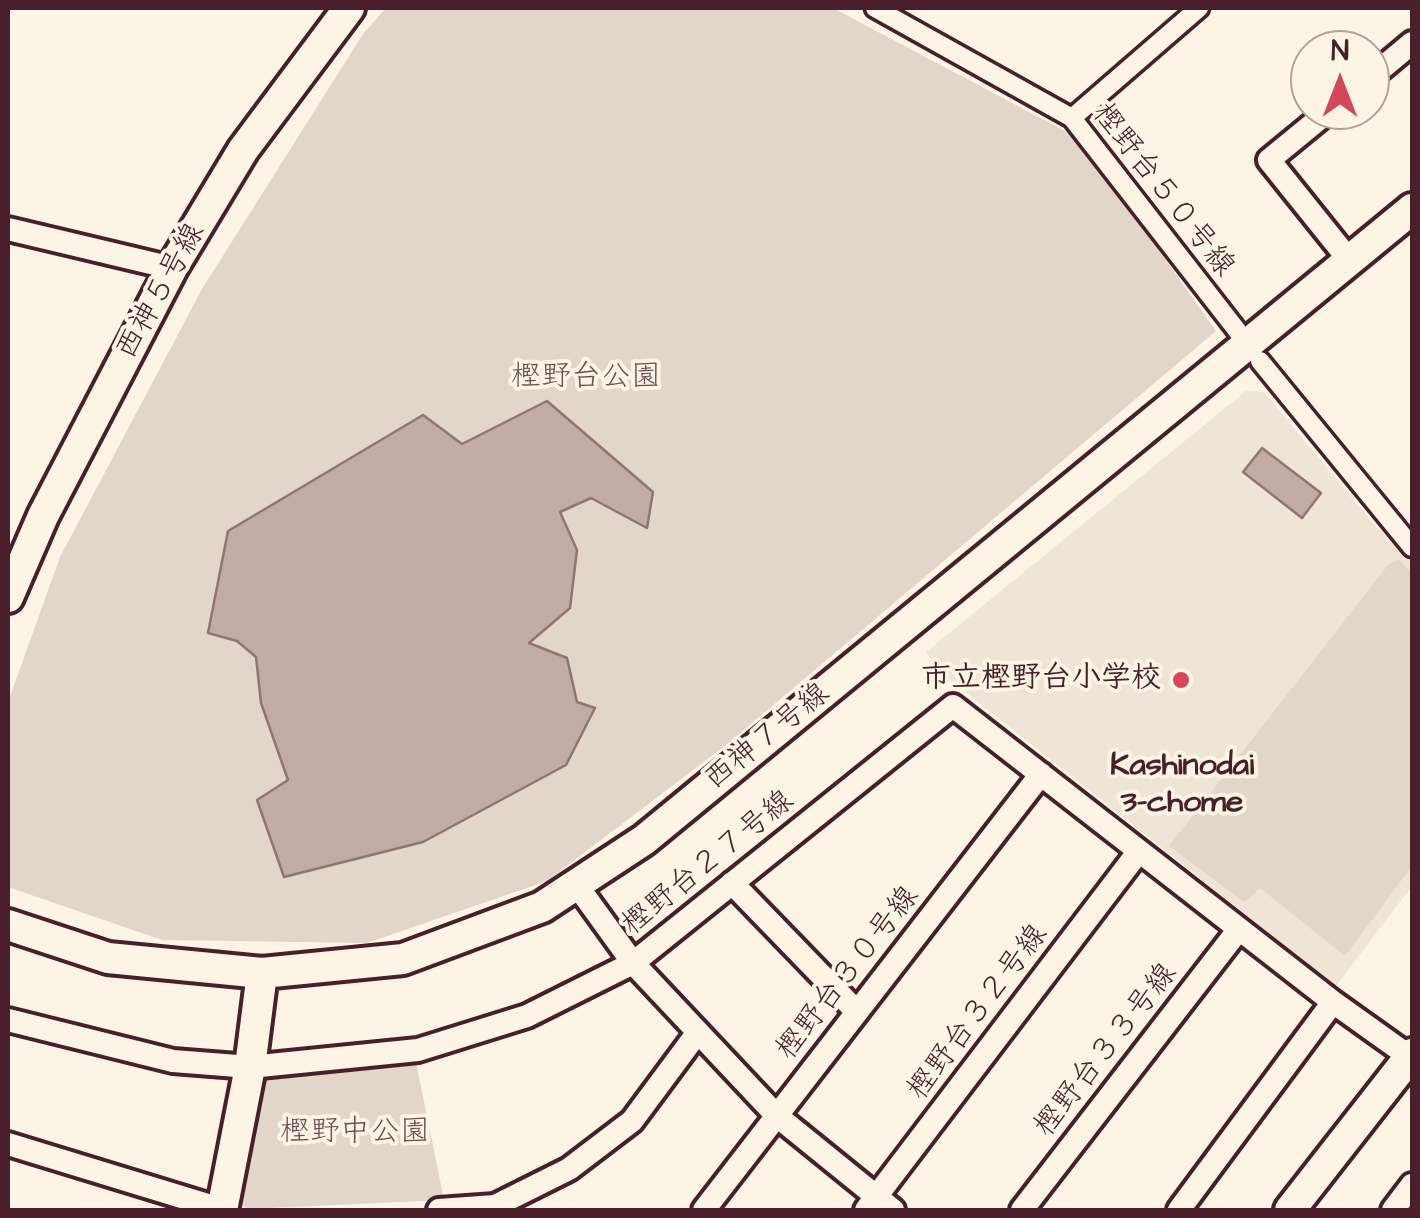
<!DOCTYPE html>
<meta charset="utf-8">
<style>
body{margin:0}
#map{position:relative;width:1420px;height:1218px;overflow:hidden;background:#fcf5e5;font-family:"Architects Daughter",sans-serif}
canvas{display:block}
.frame{position:absolute;inset:0;border:10px solid #4a1f2b;pointer-events:none}
.north{position:absolute;left:1290px;top:30px;width:100px;height:100px;box-sizing:border-box;background:#fcf5e5;border:2px solid #b59f9b;border-radius:50%;rotate:0deg;font-size:28px;font-weight:700;line-height:40px;text-align:center;color:#4a1f2b}
.north::after{content:'';display:block;margin:auto;width:35px;height:45px;background:#d1495b;clip-path:polygon(50% 0,100% 100%,50% 72%,0 100%)}
</style>
<div id="map">
<canvas width="1420" height="1218"></canvas>
<div class="frame"></div>
<div class="north">N</div>
</div>
<script>
const context = document.querySelector('canvas').getContext('2d');
context.lineJoin = 'round';
function fill(path, color) { context.fillStyle = color; context.fill(path, 'evenodd'); }
const shape = rows => new Path2D(rows.map(r => 'M' + r).join(''));
function trace(path, color, width, dash) { context.strokeStyle = color; context.lineWidth = width; context.lineCap = dash ? 'butt' : 'round'; context.setLineDash(dash || []); context.stroke(path); }
function label(font, color, halo, rows, align = 'center') {
  context.font = font + ' "Architects Daughter","Klee One",sans-serif'; context.lineWidth = 8; context.setLineDash([]); context.textBaseline = 'middle'; context.strokeStyle = halo; context.fillStyle = color; for (const [text, x, y, turn = 0] of rows) {
    context.save(); context.translate(x, y); context.rotate((+turn || 0) * Math.PI / 180); context.textAlign = isNaN(turn) ? turn : align; if (halo) context.strokeText(text, 0, 0); context.fillText(text, 0, 0); context.restore();
  }
}
fill(shape([
 [1246,391,1264,392,1373,523,1412,562,1412,886,1336,986,964,691,936,668,926,652]
]), '#eee5d7');
fill(shape([
 [386,8,833,8,1080,139,1216,331,726,745,547,881,367,943,162,940,8,887,8,702,60,557,202,289,363,34],
 [1399,559,1412,574,1412,866,1345,956,1260,888,1244,902,1169,846,1388,565],
 [415,1057,444,1200,249,1209,236,1202,258,1082,272,1074]
]), '#e2d5ca');
const water = shape([
 [547,401,653,492,647,528,591,498,560,512,577,550,570,608,529,643,567,658,577,702,595,708,566,765,423,842,284,877,257,800,288,780,261,703,256,657,237,641,208,633,228,531,423,415,462,444,547,401],
 [1262,448,1321,493,1302,518,1243,472,1262,448]
]);
fill(water, '#c0aca5');
trace(water, '#917474', 2.5);
const pedestrian = shape([
 [875,8,1072,118,1239,333],
 [1072,118,1199,8],
 [1260,361,1412,547]
]);
const minor = shape([
 [1370,78,1412,43],
 [1330,110,1269,160,1350,261],
 [8,229,172,268],
 [732,883,857,1012],
 [576,884,633,963,777,1116,893,1210],
 [8,1020,173,1061,250,1067,418,1050,527,1016,633,963,953,706,1333,1002,1410,1057],
 [8,1144,224,1210],
 [439,1210,495,1206,569,1169,632,1121,698,1032],
 [704,1210,1041,774],
 [866,1210,1139,851],
 [1022,1210,1239,929],
 [1179,1210,1333,1002],
 [1393,1210,1412,1185]
]);
const tertiary = shape([
 [8,597,43,516,172,268,243,150,349,8],
 [8,925,108,958,262,973,403,959,542,907,644,840,1412,209],
 [222,1210,250,1067,262,973],
 [1290,1210,1412,1054]
]);
trace(pedestrian, '#4a1f2b', 25);
trace(minor, '#4a1f2b', 30);
trace(tertiary, '#4a1f2b', 38);
trace(pedestrian, '#fcf5e5', 18);
trace(minor, '#fcf5e5', 22);
trace(tertiary, '#fcf5e5', 30);
for (const [x, y, r, color] of [
 [1181,680,10,"#d1495b"]
]) { const dot = new Path2D(); dot.arc(x, y, r, 0, 2 * Math.PI); context.fillStyle = color; context.fill(dot); trace(dot, '#fcf5e5', 4); }
label('30px', '#4a1f2b', '#fcf5e5', [
 ["樫野台５０号線",1162,191,52],
 ["西神５号線",162,292,-61],
 ["西神７号線",768,738,-39],
 ["樫野台２７号線",709,864,-39],
 ["樫野台３０号線",849,974,-52],
 ["樫野台３２号線",979,1013,-53],
 ["樫野台３３号線",1107,1051,-52]
]);
label('30px', '#704c53', '#fcf5e5', [
 ["樫野台公園",586,379],
 ["樫野中公園",355,1134]
]);
label('bold 30px', '#4a1f2b', '#fcf5e5', [
 ["市立樫野台小学校",1161,680]
], 'right');
label('bold 32px', '#4a1f2b', '#fcf5e5', [
 ["Kashinodai",1182,767],
 ["3-chome",1182,804]
]);
</script>
